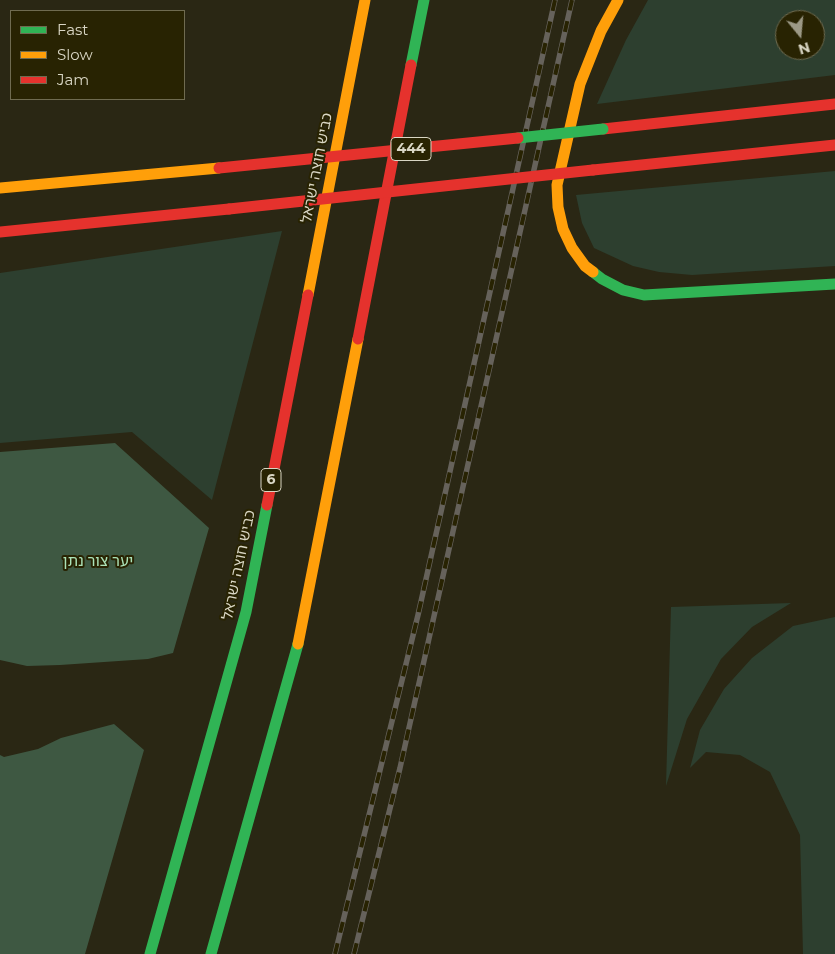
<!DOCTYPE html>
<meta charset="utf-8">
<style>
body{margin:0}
#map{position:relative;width:835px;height:954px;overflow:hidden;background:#2a2714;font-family:Montserrat,sans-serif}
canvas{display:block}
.legend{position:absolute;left:10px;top:10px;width:175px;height:90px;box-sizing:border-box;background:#282302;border:1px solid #6f6b50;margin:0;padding:6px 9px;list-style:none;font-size:15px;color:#d9d6c4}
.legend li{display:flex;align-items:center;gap:10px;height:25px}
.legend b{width:25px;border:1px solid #6f6b50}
.north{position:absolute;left:775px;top:10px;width:50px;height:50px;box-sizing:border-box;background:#282302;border:1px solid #6f6b50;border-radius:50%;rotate:163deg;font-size:14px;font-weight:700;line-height:20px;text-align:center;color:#d9d6c4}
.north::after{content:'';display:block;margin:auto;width:18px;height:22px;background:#9c9986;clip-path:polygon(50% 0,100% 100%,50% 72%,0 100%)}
</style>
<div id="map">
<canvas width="835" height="954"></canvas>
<ul class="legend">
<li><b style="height:6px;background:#30b455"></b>Fast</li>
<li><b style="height:6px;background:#ff9f0a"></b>Slow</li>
<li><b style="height:6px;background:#e5322d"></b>Jam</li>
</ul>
<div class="north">N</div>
</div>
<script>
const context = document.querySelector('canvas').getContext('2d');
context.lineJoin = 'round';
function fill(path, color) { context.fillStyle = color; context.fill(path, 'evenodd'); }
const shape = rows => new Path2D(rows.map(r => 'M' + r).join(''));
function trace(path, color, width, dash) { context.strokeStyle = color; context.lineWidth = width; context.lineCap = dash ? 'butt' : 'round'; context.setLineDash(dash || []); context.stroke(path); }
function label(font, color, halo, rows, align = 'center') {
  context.font = font + ' Montserrat,"Noto Sans Hebrew",sans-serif'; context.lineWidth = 4; context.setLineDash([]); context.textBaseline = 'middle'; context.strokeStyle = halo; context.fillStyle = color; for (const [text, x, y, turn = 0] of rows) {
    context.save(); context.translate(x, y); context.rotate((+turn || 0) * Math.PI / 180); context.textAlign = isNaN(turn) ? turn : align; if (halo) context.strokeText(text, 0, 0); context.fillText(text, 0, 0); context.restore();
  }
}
fill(shape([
 [648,0,835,0,835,75,597,104,626,40],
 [785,20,815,20,815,50,785,50],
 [835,171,835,266,692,275,659,272,633,266,594,248,582,223,576,195],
 [282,231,212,500,132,432,0,443,0,273],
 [791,603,752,627,721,659,687,719,666,786,671,607],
 [835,617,835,954,803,954,800,835,770,772,740,755,706,752,690,768,700,730,724,689,752,658,793,626]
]), '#2d3f2f');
fill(shape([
 [115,443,209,528,173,653,148,659,60,665,27,666,0,660,0,452],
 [114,724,144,750,85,954,0,954,0,755,4,757,38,749,61,738]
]), '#3e5842');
trace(shape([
 [411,65,424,0],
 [593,272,602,279,623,290,644,295,835,284],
 [150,954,246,612,267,505],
 [211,954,298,644]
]), '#30b455', 11);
trace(shape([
 [0,188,219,168],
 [593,272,585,266,572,248,563,229,558,207,557,185,580,84,601,31,618,0],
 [308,295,365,0],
 [298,644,358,339]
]), '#ff9f0a', 11);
trace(shape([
 [603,129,835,104],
 [593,170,835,145],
 [0,232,229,209],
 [358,339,411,65],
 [267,505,308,295]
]), '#e5322d', 11);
const rail = shape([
 [335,954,418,615,555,0],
 [354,954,400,768,572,0]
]);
trace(rail, '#66625b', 5.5);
trace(rail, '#282302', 4, [11]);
trace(shape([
 [518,138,603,129]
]), '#30b455', 11);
trace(shape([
 [219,168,518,138],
 [229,209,593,170]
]), '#e5322d', 11);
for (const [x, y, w] of [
 [411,149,40],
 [271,480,20]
]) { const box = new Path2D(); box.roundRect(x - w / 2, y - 11.5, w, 23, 4); context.fillStyle = '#282302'; context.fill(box); trace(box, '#d9d6c4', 1); }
label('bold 14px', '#d9d6c4', null, [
 ["444",411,149],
 ["6",271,480]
]);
label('15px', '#d9d6c4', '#282302', [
 ["כביש חוצה ישראל",317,168,-79],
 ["כביש חוצה ישראל",239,565,-78]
]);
label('15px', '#abe3b8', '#282302', [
 ["יער צור נתן",98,562]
]);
</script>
